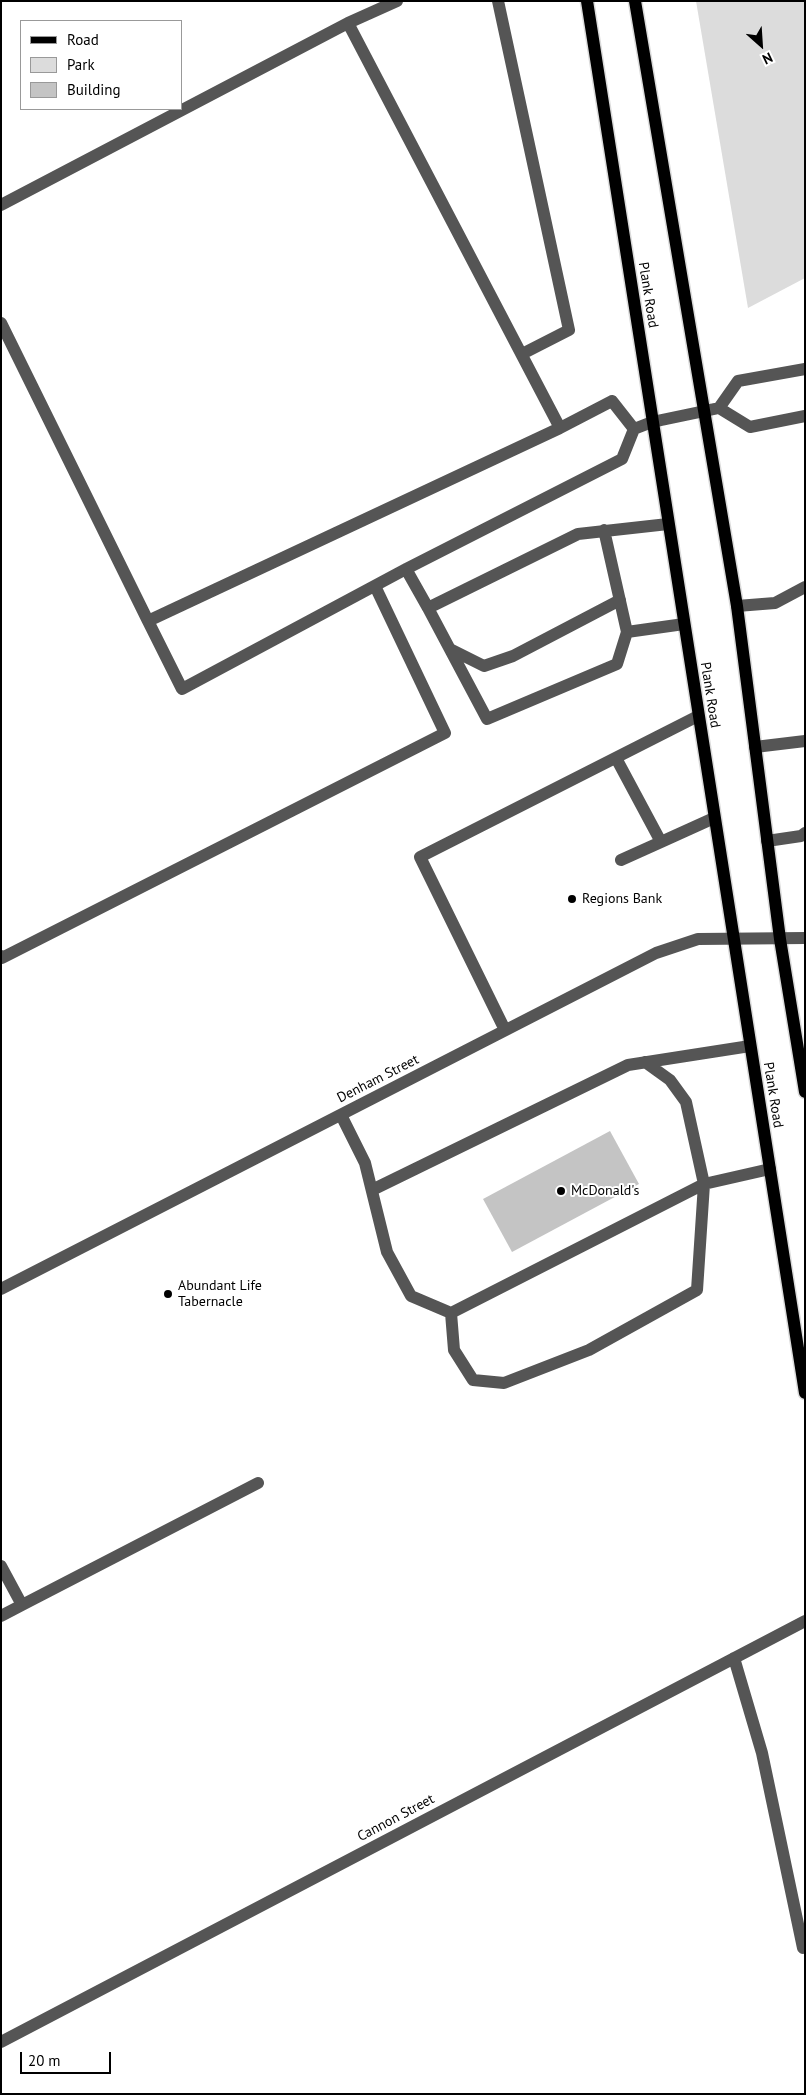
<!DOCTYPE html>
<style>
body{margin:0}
#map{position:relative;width:806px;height:2095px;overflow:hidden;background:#fff;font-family:"PT Sans",sans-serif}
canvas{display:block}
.frame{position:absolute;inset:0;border:2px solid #000;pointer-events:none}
.legend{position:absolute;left:20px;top:20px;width:162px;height:90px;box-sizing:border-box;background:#fff;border:1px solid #999;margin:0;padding:6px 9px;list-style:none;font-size:15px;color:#000}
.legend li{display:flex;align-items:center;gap:10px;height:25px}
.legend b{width:25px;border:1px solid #999}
.north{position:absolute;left:736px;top:20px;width:50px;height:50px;-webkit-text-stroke:4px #fff;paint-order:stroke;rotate:154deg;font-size:14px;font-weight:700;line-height:20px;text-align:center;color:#000}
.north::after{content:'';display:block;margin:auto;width:18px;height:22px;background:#000;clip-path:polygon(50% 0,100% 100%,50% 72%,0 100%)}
.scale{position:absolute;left:20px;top:2052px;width:91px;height:22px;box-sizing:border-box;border:2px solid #000;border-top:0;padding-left:6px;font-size:15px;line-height:18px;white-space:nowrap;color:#000;-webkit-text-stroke:4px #fff;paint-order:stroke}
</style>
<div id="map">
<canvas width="806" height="2095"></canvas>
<div class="frame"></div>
<ul class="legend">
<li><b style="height:6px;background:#000"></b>Road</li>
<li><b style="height:14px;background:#dcdcdc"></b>Park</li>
<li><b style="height:14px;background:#c4c4c4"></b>Building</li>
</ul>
<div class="north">N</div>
<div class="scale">20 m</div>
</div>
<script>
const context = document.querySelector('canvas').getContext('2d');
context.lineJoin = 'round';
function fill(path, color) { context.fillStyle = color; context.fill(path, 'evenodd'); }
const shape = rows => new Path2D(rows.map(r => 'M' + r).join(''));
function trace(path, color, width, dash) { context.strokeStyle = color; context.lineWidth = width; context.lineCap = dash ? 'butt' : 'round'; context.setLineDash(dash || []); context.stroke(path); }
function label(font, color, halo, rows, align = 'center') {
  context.font = font + ' "PT Sans",sans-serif'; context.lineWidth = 4; context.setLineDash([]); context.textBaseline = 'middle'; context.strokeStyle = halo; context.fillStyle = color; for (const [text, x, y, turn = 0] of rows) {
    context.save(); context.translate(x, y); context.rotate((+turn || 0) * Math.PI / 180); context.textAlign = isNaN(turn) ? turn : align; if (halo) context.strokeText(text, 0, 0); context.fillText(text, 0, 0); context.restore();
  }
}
fill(shape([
 [696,1,805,1,805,278,748,308]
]), '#dcdcdc');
fill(shape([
 [610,1131,639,1184,512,1252,483,1199]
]), '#c4c4c4');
const major = shape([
 [587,1,805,1393],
 [635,1,737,606,780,939,805,1092]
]);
trace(major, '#dbdbdb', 15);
trace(shape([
 [397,1,348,23,560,428],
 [498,1,569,330,522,354],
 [1,205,348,23],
 [1,323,148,621],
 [612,401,634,429,622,459,406,569,182,689,148,621,560,428,612,401],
 [719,408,750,427,805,416],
 [634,429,652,422,719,408,738,381,805,369],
 [604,530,627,632,684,624],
 [406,569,428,608,578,534,668,524],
 [737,606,775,603,805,587],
 [428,608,487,719,617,664,627,632],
 [450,649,484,666,513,656,620,600],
 [755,747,805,741],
 [616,758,661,842,714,818],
 [767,841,801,836,805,833],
 [621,860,661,842],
 [1,956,2,958,445,733,375,586],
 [505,1030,420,857,698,716],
 [341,1115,365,1163,387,1252,411,1296,451,1313,704,1184,770,1169],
 [372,1190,628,1065,750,1046],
 [1,1289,656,953,698,939,805,938],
 [451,1313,454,1350,473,1380,504,1383,589,1350,697,1290,704,1184,686,1102,670,1080,645,1062],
 [1,1566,22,1605,258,1483],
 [1,1616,22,1605],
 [734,1658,762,1753,803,1948,805,1947],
 [1,2042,805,1621]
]), '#555', 12);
trace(major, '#000', 12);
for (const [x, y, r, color] of [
 [572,899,5,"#000"],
 [561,1191,5,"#000"],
 [168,1294,5,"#000"]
]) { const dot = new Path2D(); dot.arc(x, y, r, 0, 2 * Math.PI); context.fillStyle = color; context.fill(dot); trace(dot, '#fff', 2); }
label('14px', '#000', '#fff', [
 ["Plank Road",648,295,81],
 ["Plank Road",710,695,81],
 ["Denham Street",378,1079,-27],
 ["Plank Road",773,1095,81],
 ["Cannon Street",396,1818,-28]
]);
label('14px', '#000', '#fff', [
 ["Regions Bank",582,899],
 ["McDonald's",571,1191],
 ["Abundant Life",178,1286],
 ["Tabernacle",178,1302]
], 'left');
</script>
